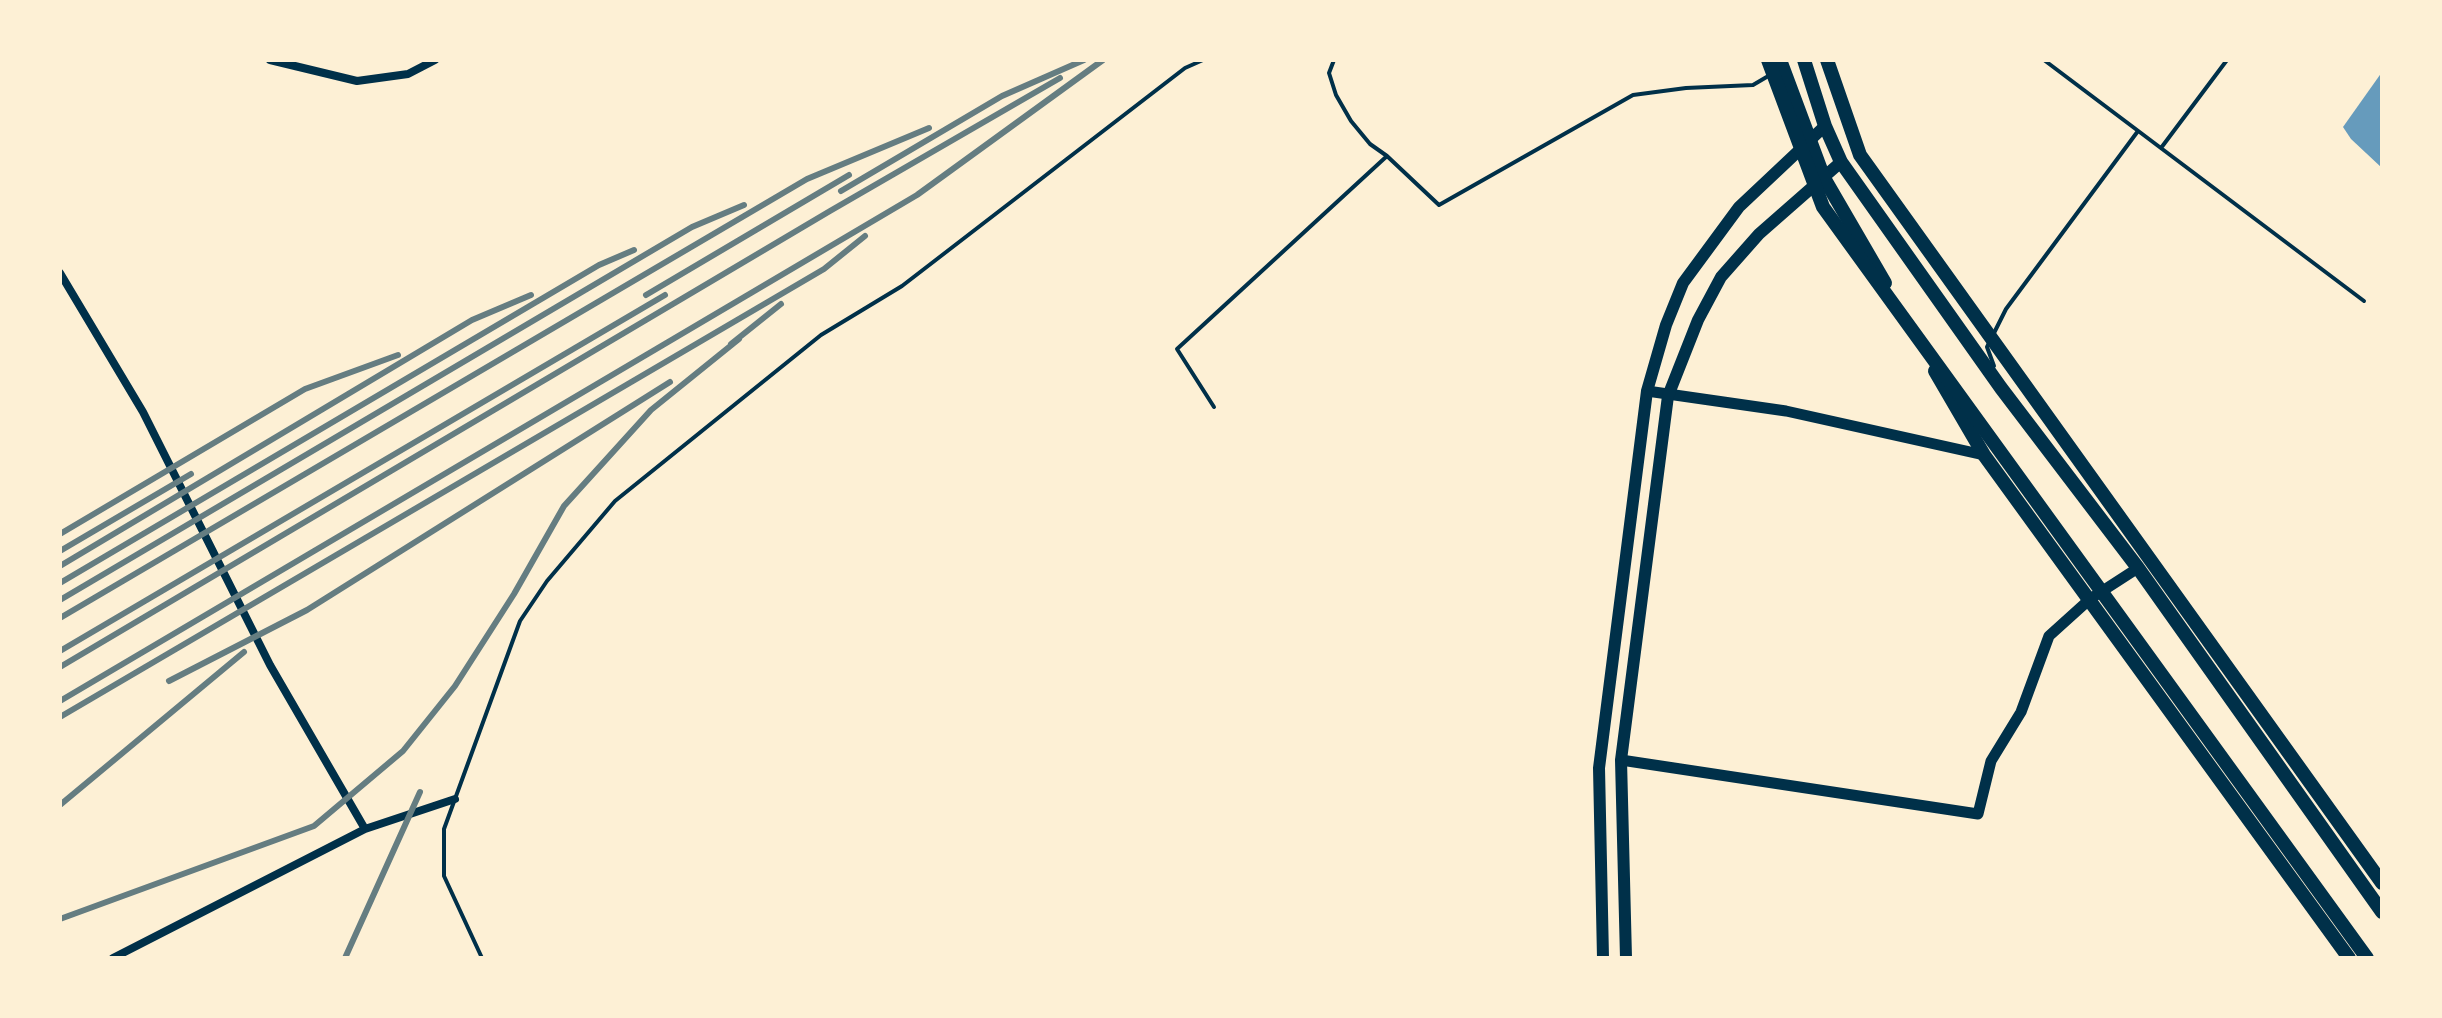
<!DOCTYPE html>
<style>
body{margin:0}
#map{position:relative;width:2442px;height:1018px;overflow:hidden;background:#fdf0d5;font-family:Cabin,sans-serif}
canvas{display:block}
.frame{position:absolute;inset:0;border:62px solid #fdf0d5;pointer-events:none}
</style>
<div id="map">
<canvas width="2442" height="1018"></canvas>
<div class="frame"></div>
</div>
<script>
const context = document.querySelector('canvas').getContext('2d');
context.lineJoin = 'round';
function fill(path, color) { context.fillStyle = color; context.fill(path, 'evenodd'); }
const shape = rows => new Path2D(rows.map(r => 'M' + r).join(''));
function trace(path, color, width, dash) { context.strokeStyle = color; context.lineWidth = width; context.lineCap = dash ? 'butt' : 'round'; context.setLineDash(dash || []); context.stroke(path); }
fill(shape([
 [2382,72,2382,168,2351,139,2343,127]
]), '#669bbc');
trace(shape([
 [1334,60,1329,73,1336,95,1351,121,1370,144,1387,156],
 [2044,60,2364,301],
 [2161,148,2227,60],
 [1994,333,2006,309,2138,131],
 [1990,341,1987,347,1994,366],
 [1214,407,1177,349,1387,156,1439,205,1633,95,1686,88,1753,85,1770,75],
 [482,958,444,876,444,829,520,621,547,581,615,501,821,335,902,286,1185,68,1203,60]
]), '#003049', 4);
trace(shape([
 [270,60,357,81,408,74,435,60],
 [60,273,143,412,270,665,365,829],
 [113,958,365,829,455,799]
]), '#003049', 8);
trace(shape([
 [1647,391,1786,411,1984,455],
 [1621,760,1978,814,1991,761,2021,712,2049,636,2090,599,2138,568]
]), '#003049', 11);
trace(shape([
 [1603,958,1599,768,1647,391,1666,325,1683,283,1739,207,1825,126],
 [1626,958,1621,760,1668,396,1698,320,1721,277,1759,234,1841,162]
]), '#003049', 12);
trace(shape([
 [1780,60,1824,178,1885,283],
 [1804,60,1825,126,1841,162,2001,388,2138,568,2382,912],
 [1935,371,1984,455,2349,958]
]), '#003049', 14);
trace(shape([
 [1768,60,1823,207,2367,958],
 [1827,60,1860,155,2382,883]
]), '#003049', 14);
trace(shape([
 [841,191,1002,96,1084,60],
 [646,295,849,175],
 [731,344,781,304],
 [60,534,305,389,398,355],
 [60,551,191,474],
 [60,566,472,320,531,295],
 [60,583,599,265,634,250],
 [60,600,692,227,744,205],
 [60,618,807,179,929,128],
 [60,651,665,295],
 [60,667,830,211,1060,78],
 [169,681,307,610,670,382],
 [60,701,917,195,1103,60],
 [60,717,824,269,865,236],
 [60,805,244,652],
 [60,919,314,826,403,751,455,686,514,594,564,506,651,410,739,339],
 [345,958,420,792]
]), '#657d81', 6);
</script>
